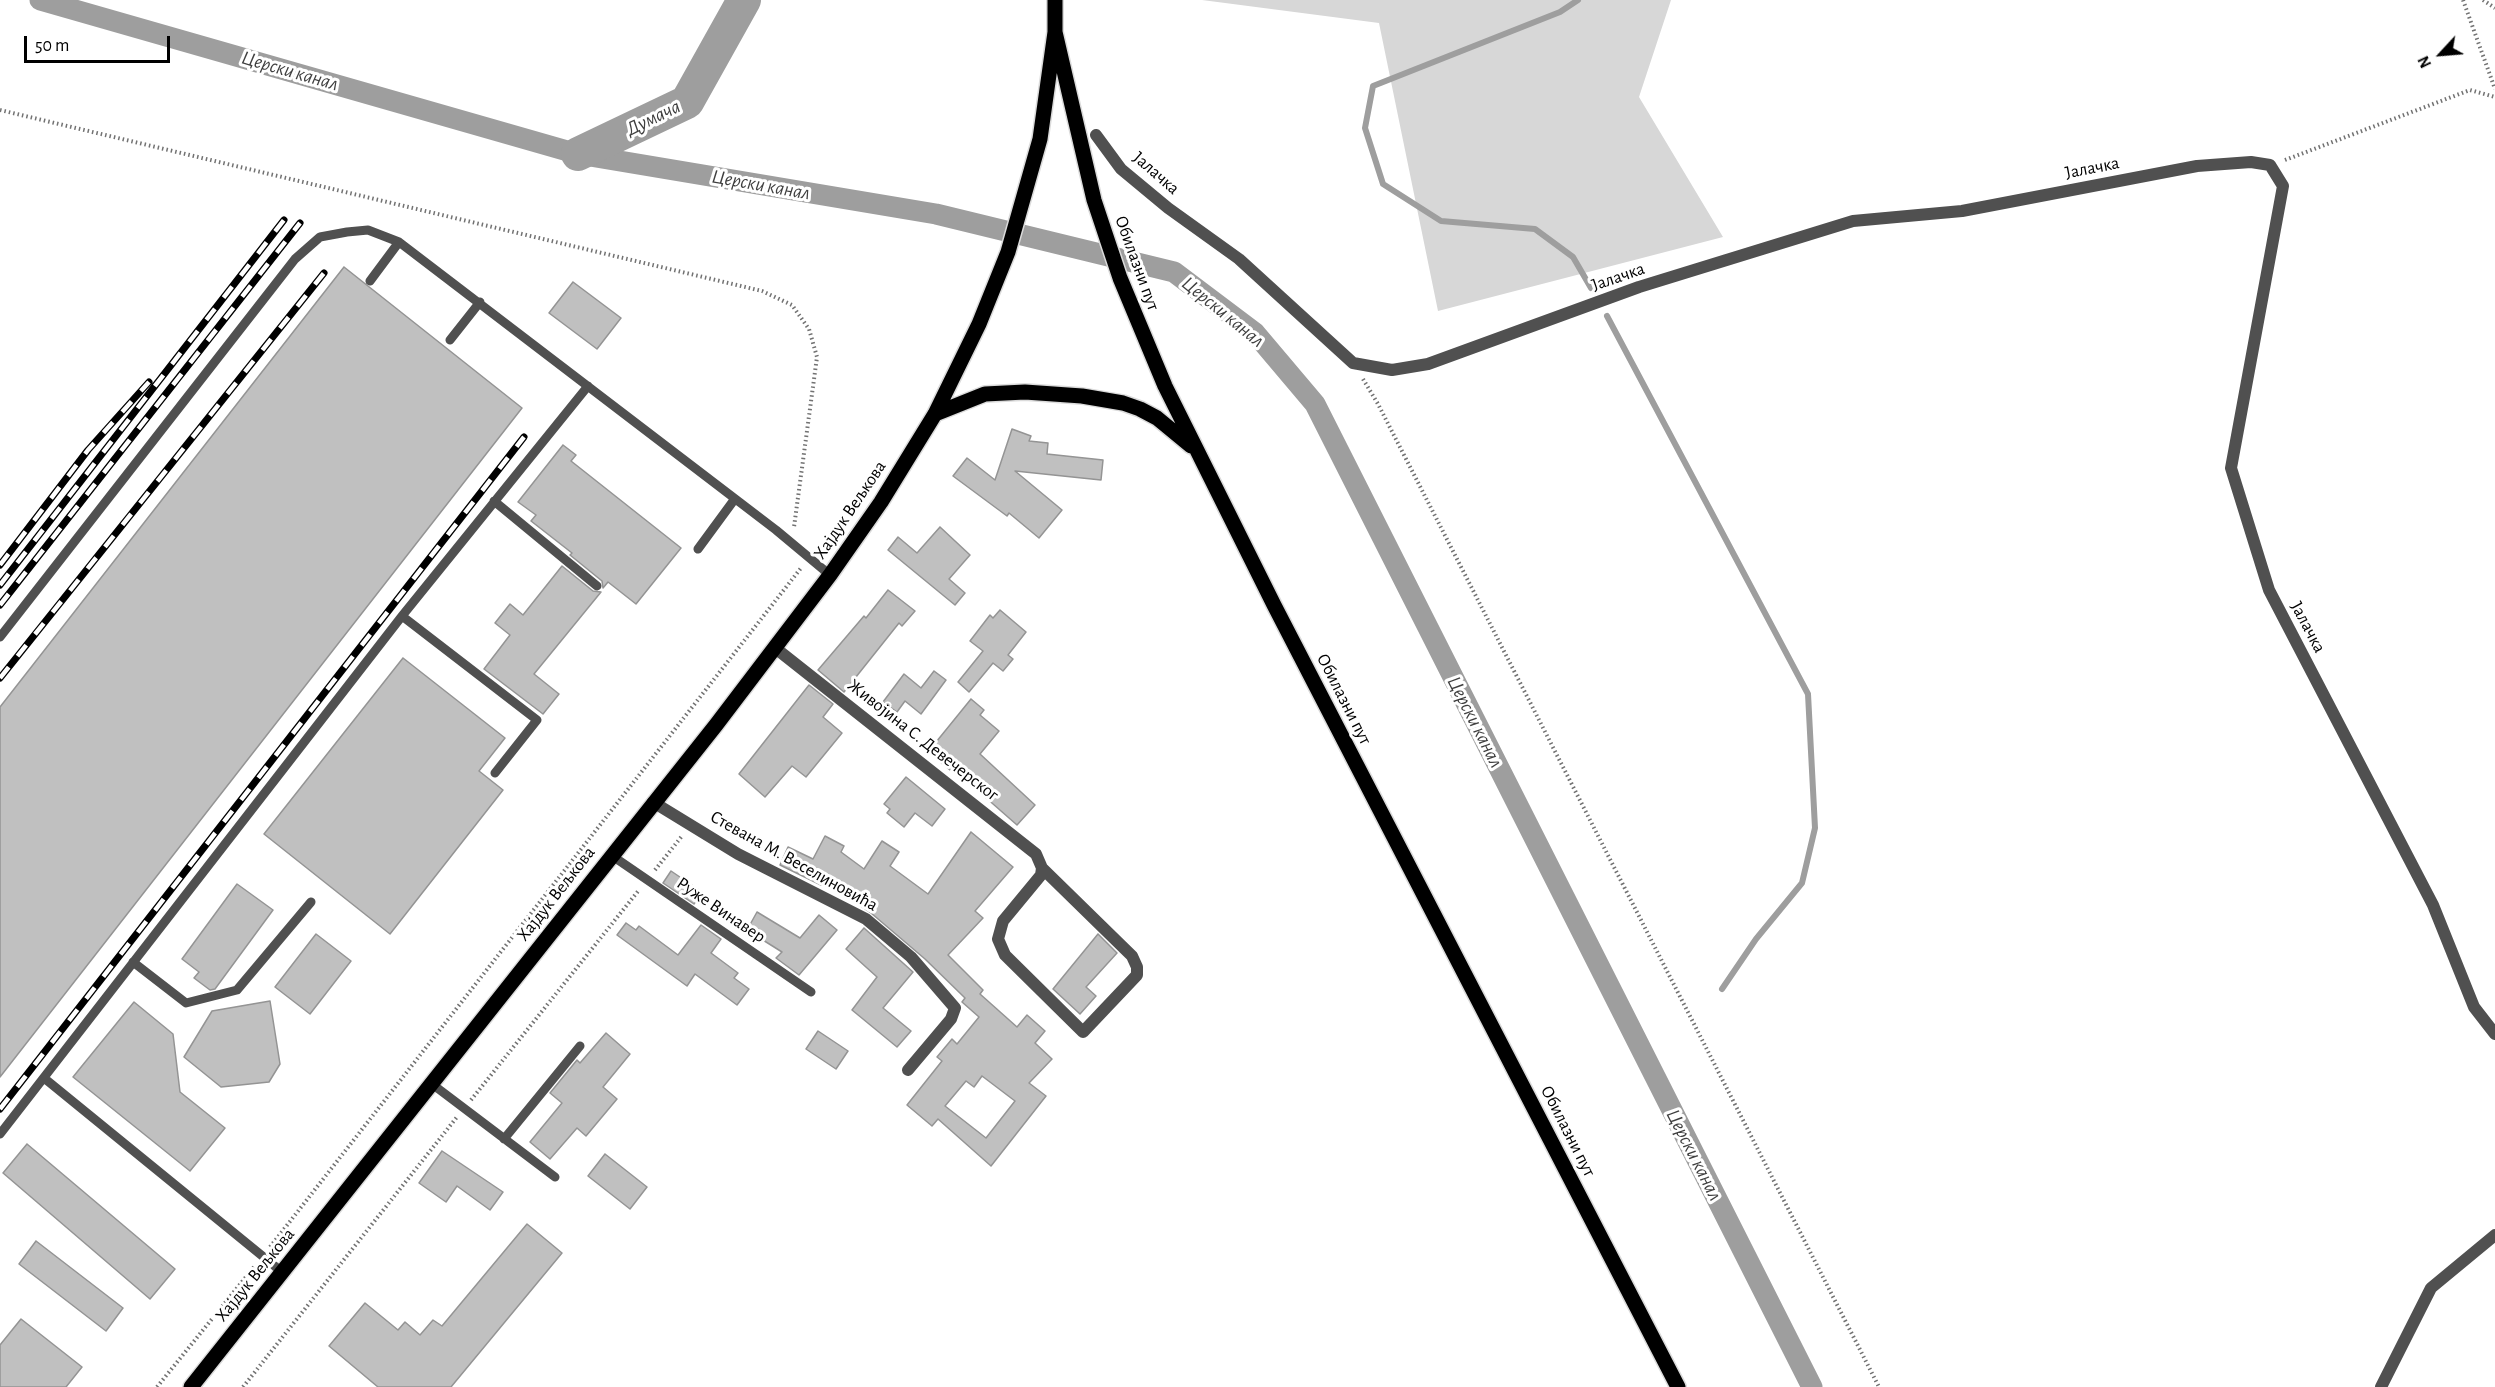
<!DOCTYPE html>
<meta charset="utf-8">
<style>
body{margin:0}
#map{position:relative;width:2495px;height:1387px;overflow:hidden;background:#fff;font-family:"Alegreya Sans",sans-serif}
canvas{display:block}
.north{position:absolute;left:2411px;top:24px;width:60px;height:60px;-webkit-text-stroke:4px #fff;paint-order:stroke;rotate:244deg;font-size:16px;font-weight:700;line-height:24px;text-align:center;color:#000}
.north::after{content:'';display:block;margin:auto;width:21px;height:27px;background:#000;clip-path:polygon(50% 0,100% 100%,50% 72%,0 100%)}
.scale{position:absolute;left:24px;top:36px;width:146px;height:27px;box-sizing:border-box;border:3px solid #000;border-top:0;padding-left:8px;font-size:18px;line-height:21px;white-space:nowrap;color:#000;-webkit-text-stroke:4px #fff;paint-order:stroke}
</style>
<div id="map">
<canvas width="2495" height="1387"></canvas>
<div class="north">N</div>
<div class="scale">50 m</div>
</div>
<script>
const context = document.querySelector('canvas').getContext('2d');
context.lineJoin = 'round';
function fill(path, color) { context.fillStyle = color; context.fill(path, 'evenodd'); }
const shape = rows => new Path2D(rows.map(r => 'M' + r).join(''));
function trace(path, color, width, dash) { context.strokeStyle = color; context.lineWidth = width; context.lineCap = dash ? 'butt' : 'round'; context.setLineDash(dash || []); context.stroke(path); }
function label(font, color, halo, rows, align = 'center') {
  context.font = font + ' "Alegreya Sans",sans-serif'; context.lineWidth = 6; context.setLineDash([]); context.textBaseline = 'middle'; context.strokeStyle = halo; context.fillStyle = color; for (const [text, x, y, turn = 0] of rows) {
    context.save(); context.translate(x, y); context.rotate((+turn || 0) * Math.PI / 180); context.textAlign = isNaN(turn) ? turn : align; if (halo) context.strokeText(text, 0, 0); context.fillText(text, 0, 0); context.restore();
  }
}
fill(shape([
 [1202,0,1671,0,1639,97,1723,237,1438,311,1379,23]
]), '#d7d7d7');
trace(shape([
 [1578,0,1560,12,1373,86,1365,128,1383,184,1441,221,1535,229,1573,257,1591,288],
 [1607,316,1808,694,1815,828,1802,883,1756,939,1722,989]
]), '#9e9e9e', 6);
trace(shape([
 [40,0,578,154,936,214,1174,272,1255,333,1315,404,1812,1387]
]), '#9e9e9e', 21);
trace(shape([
 [578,154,687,102,744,0]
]), '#9e9e9e', 34);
const building = shape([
 [344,267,522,408,0,1077,0,707,344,267],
 [573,282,621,318,597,349,549,313,573,282],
 [1012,429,1031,436,1029,441,1048,443,1047,454,1103,460,1101,480,1015,471,1062,510,1039,538,1009,513,1007,516,953,476,967,458,995,480,1012,429],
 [563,445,576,455,571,461,681,548,636,604,608,582,603,588,602,581,570,555,572,553,531,521,536,515,518,502,563,445],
 [940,527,970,555,949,579,965,593,955,605,888,550,898,537,917,553,940,527],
 [562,566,593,591,601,592,534,674,559,694,543,714,484,669,510,635,495,623,510,604,523,615,562,566],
 [888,590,915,611,902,626,899,623,844,692,818,670,864,616,866,618,888,590],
 [1000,610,1026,632,1008,655,1013,659,1003,671,993,663,969,692,958,682,983,651,970,641,990,615,993,618,1000,610],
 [403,658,505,738,479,771,503,790,390,934,264,834,403,658],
 [934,671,946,680,921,714,905,701,897,712,883,702,904,674,921,688,934,671],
 [809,685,833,704,823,717,842,733,806,777,792,766,765,797,739,774,809,685],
 [971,699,984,710,980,715,999,731,980,754,1035,805,1017,825,952,768,950,770,928,752,971,699],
 [906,777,945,809,932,826,915,813,904,827,887,813,890,809,884,804,906,777],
 [971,832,1013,867,975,911,983,918,948,955,983,990,980,994,1017,1027,1027,1015,1045,1031,1035,1043,1052,1059,1029,1083,1046,1096,991,1166,938,1119,932,1126,907,1105,942,1061,937,1057,952,1039,957,1044,979,1017,962,1002,965,998,925,959,871,913,823,881,821,885,780,865,788,847,813,859,825,836,844,846,841,852,864,869,882,841,899,852,890,866,928,894,971,832],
 [982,1076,1015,1101,986,1138,945,1106,966,1081,974,1087,982,1076],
 [671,871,702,892,694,904,663,883,671,871],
 [237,884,273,910,215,989,210,990,194,978,199,972,182,959,237,884],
 [757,912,800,938,819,915,837,930,799,975,776,958,782,952,747,930,757,912],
 [626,923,636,930,639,926,678,955,701,925,721,939,711,953,738,973,734,978,749,989,737,1005,695,974,687,986,617,935,626,923],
 [864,928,913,972,883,1008,911,1031,897,1047,852,1010,877,977,846,949,864,928],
 [316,934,351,961,310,1014,275,987,316,934],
 [1098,934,1117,953,1086,987,1096,996,1080,1014,1053,989,1098,934],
 [270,1001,280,1064,269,1082,221,1087,184,1057,212,1011,270,1001],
 [134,1002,173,1034,180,1092,225,1128,190,1171,73,1077,134,1002],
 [818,1031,848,1051,836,1069,806,1049,818,1031],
 [606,1033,630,1054,603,1087,617,1099,586,1136,577,1128,550,1159,530,1142,562,1103,550,1093,577,1060,580,1063,606,1033],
 [27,1144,175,1269,150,1299,3,1173,27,1144],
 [442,1151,503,1192,490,1210,457,1186,446,1202,419,1183,442,1151],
 [605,1154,647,1187,630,1209,588,1176,605,1154],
 [527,1224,562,1253,451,1387,378,1387,329,1346,365,1303,398,1330,405,1322,420,1335,433,1320,442,1326,527,1224],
 [36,1241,123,1308,106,1331,19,1264,36,1241],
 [21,1319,82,1367,66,1387,0,1387,0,1345,21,1319]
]);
fill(building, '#c0c0c0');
trace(building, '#949494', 1.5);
const primary = shape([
 [1055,0,1055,32,1094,200,1120,278,1165,386,1274,605,1678,1387],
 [935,414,985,394,1025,392,1082,396,1123,403,1140,409,1157,418,1191,446],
 [191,1387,716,725,830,575,881,502,935,414,979,324,1008,252,1040,139,1055,32]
]);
trace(primary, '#dbdbdb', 18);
trace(shape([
 [2463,0,2495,89],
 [2483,0,2495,8],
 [0,110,762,291,792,305,809,329,817,357,794,527],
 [2285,160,2470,90,2495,97],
 [1363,379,1378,404,1879,1387],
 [655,870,682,836],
 [471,1100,639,890],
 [270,1247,801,568],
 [157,1387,254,1267],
 [243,1387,457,1117]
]), '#727272', 4, [1.5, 3]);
trace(shape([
 [370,281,399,242],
 [450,340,480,302],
 [494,501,597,586],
 [698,549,734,500],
 [402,616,537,720,495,773],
 [0,637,295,259,320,237,347,232,368,230,399,242,776,530,830,575],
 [611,855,811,992],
 [133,962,186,1003,237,990,311,902],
 [44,1078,282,1272],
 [432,1084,555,1177],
 [0,1134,402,616,588,386],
 [504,1139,580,1046]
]), '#505050', 9);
trace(shape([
 [1096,135,1121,169,1168,208,1239,259,1353,363,1392,370,1428,364,1639,287,1853,221,1962,211,2197,166,2251,162,2270,165,2283,186,2231,468,2269,590,2433,905,2474,1007,2495,1034],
 [774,647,1036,854,1042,868,1041,875,1003,921,998,939,1005,955,1083,1032,1137,975,1137,967,1132,956,1042,868],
 [653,802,738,854,866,919,911,957,955,1008,951,1019,908,1070],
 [2381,1387,2431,1288,2495,1235]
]), '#505050', 12);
trace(primary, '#000', 15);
const rail = shape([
 [0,565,88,450,149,382],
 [0,585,284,220],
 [0,605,300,223],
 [0,678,324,273],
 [0,1109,524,437]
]);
trace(rail, '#000', 7);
trace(rail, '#fff', 4.5, [14]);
label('18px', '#000', '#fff', [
 ["Јалачка",2092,168,-11],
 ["Јалачка",1156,173,41],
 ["Обилазни пут",1137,263,70],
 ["Јалачка",1618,277,-19],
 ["Хајдук Вељкова",850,510,-56],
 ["Јалачка",2308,627,62],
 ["Обилазни пут",1344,699,63],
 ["Живојина С. Девечерског",923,740,38],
 ["Стевана М. Веселиновића",794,861,29],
 ["Хајдук Вељкова",556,894,-52],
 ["Руже Винавер",721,910,34],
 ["Обилазни пут",1568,1131,63],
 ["Хајдук Вељкова",255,1275,-51]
]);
label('italic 20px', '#3f3f3f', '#fff', [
 ["Церски канал",290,71,16],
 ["Думача",653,118,-26],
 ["Церски канал",761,185,10],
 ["Церски канал",1223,312,39],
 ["Церски канал",1475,722,63],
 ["Церски канал",1694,1155,63]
]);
</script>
